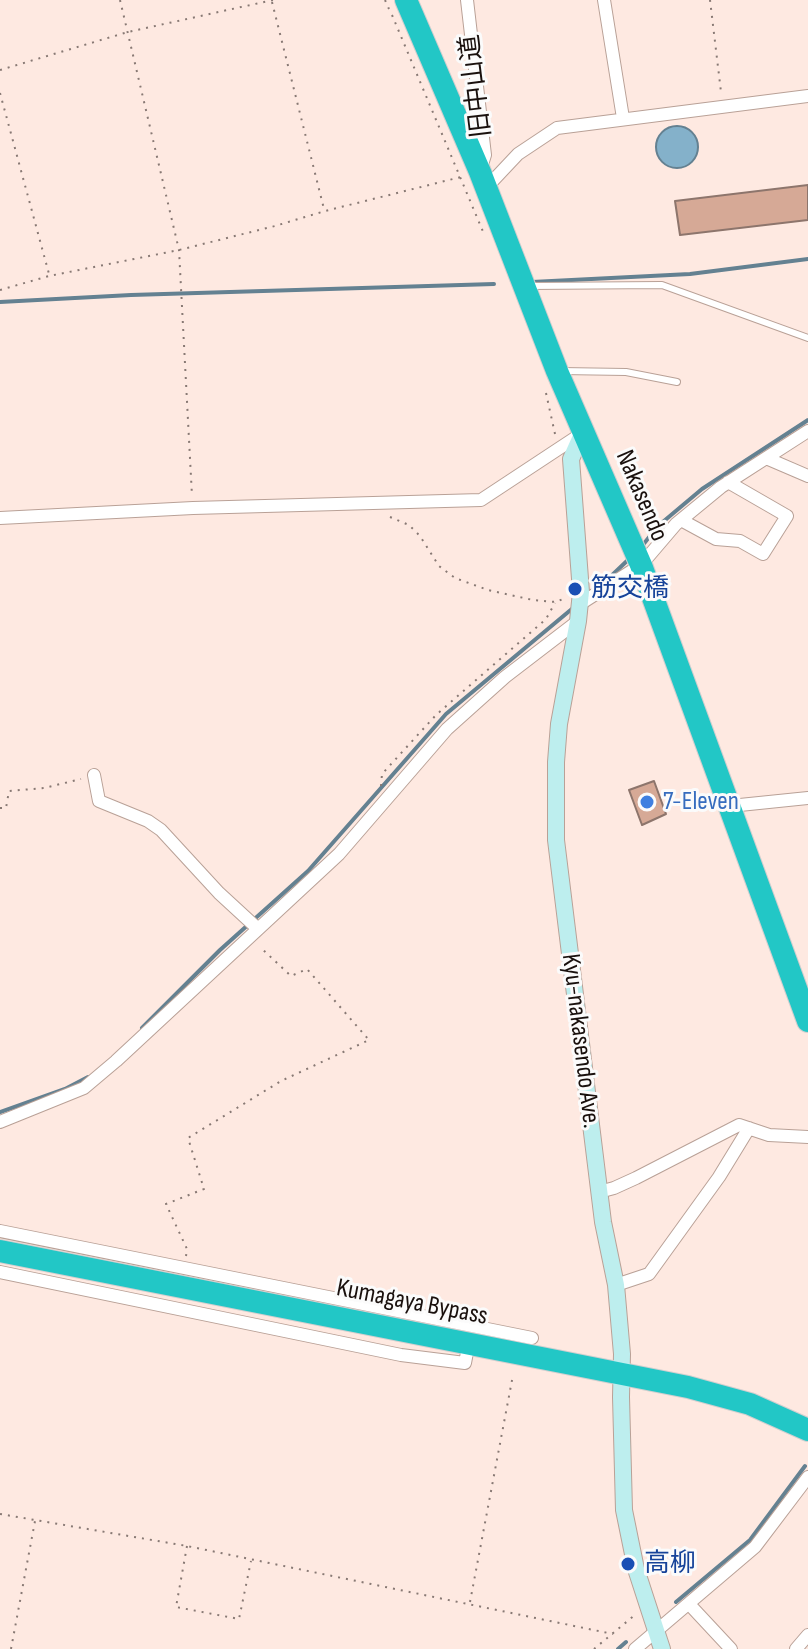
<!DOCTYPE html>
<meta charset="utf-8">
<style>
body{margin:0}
canvas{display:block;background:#fee9e1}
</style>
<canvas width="808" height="1649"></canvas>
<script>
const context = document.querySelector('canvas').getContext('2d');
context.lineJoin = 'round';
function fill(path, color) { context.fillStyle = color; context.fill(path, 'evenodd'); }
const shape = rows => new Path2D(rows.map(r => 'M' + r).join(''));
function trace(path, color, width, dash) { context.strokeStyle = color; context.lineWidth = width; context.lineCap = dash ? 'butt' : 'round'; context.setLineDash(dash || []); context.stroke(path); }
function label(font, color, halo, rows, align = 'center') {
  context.font = font + ' "Sofia Sans Condensed","Noto Sans JP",sans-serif'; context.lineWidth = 6; context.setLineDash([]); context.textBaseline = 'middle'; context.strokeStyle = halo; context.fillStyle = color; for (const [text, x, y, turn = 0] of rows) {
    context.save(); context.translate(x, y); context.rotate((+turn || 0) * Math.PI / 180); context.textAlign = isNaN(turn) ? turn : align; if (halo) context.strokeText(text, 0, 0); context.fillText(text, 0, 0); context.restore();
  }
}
const water = shape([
 '656 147a21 21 0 1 1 42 0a21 21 0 1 1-42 0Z'
]);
fill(water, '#84b1ca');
trace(water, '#648191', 2);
trace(shape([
 [532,282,690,274,808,259],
 [0,302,131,295,494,284],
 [642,546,658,526,702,489,808,420],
 [608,579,630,558],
 [142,1028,220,950,308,871,446,714,573,608],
 [0,1112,65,1089,88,1077],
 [676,1602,750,1540,805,1466],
 [618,1649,626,1642]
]), '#648191', 4);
const building = shape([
 [808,185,808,220,680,235,675,201,808,185],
 [654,781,666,814,642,825,629,790,654,781]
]);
fill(building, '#d6a996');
trace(building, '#8d756c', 2);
const lane = shape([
 [529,286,662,285,808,338],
 [561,371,626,372,677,382]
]);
const street = shape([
 [467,0,485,155,480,171],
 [604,0,623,118],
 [486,188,518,154,557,128,808,96],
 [766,458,808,476],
 [0,518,193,508,481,500,581,434],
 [681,520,716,539,740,541,763,554,787,516,728,482],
 [580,604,641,565,676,524,721,487,808,431],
 [94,775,99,801,148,821,161,830,219,893,257,928],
 [730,806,808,798],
 [0,1122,84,1088,116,1061,339,854,447,729,505,677,578,621],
 [599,1192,614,1188,636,1178,739,1125,769,1135,808,1137],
 [0,1231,532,1338],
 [0,1272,401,1355,465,1363,469,1342],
 [616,1285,649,1274,719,1177,749,1128],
 [689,1604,731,1649],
 [635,1649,755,1547,808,1477],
 [796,1649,808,1635]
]);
const secondary = shape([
 [583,432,571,459,581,592,578,621,559,724,556,762,556,840,603,1222,616,1285,622,1354,621,1397,624,1510,636,1569,662,1649]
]);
const highway = shape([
 [406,0,480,172,557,371,641,565,808,1021],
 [0,1251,688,1387,750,1404,808,1430]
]);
trace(lane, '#b9a197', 8);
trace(street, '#b9a197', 14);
trace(secondary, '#b9a197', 18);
trace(highway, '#d1cfcf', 24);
trace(shape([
 [120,0,179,250,192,496],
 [385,0,389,9],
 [710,0,721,92],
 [272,2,324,209],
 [392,15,484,234],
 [0,70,128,32,273,0],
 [0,93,49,274],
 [0,290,49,276,179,250,275,226,325,211,461,177],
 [546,393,555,434],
 [390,517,409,525,420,536,439,566,455,578,488,590,533,600,556,602,565,598],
 [381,786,382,774,436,715,546,619,555,603],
 [0,808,6,808,9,791,44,788,81,779],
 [186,1256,187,1249,166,1204,204,1189,188,1138,281,1081,369,1040,307,969,291,976,260,947],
 [0,1514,187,1546,613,1634],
 [187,1546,176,1607,239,1619,251,1561],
 [470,1602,513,1375],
 [11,1649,35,1521],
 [594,1649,636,1614]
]), '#887974', 2, [2, 6]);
trace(lane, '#fff', 6);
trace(street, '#fff', 12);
trace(secondary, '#bdeeee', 16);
trace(highway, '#22c7c6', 22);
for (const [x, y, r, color] of [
 [575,589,8,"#1a4fb4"],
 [647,802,8,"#3f7fe0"],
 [628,1564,8,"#1a4fb4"]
]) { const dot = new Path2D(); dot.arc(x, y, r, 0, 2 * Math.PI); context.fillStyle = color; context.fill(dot); trace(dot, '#fbfbfb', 3); }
label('26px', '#19100d', '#fbfbfb', [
 ["旧中山道",477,86,-97],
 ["Nakasendo",641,496,67],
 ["Kyu-nakasendo Ave.",580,1041,83],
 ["Kumagaya Bypass",412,1303,11]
]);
label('26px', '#164399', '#fbfbfb', [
 ["筋交橋",591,589],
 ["高柳",644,1564]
], 'left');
label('26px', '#366cbe', '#fbfbfb', [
 ["7-Eleven",663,802]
], 'left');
</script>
